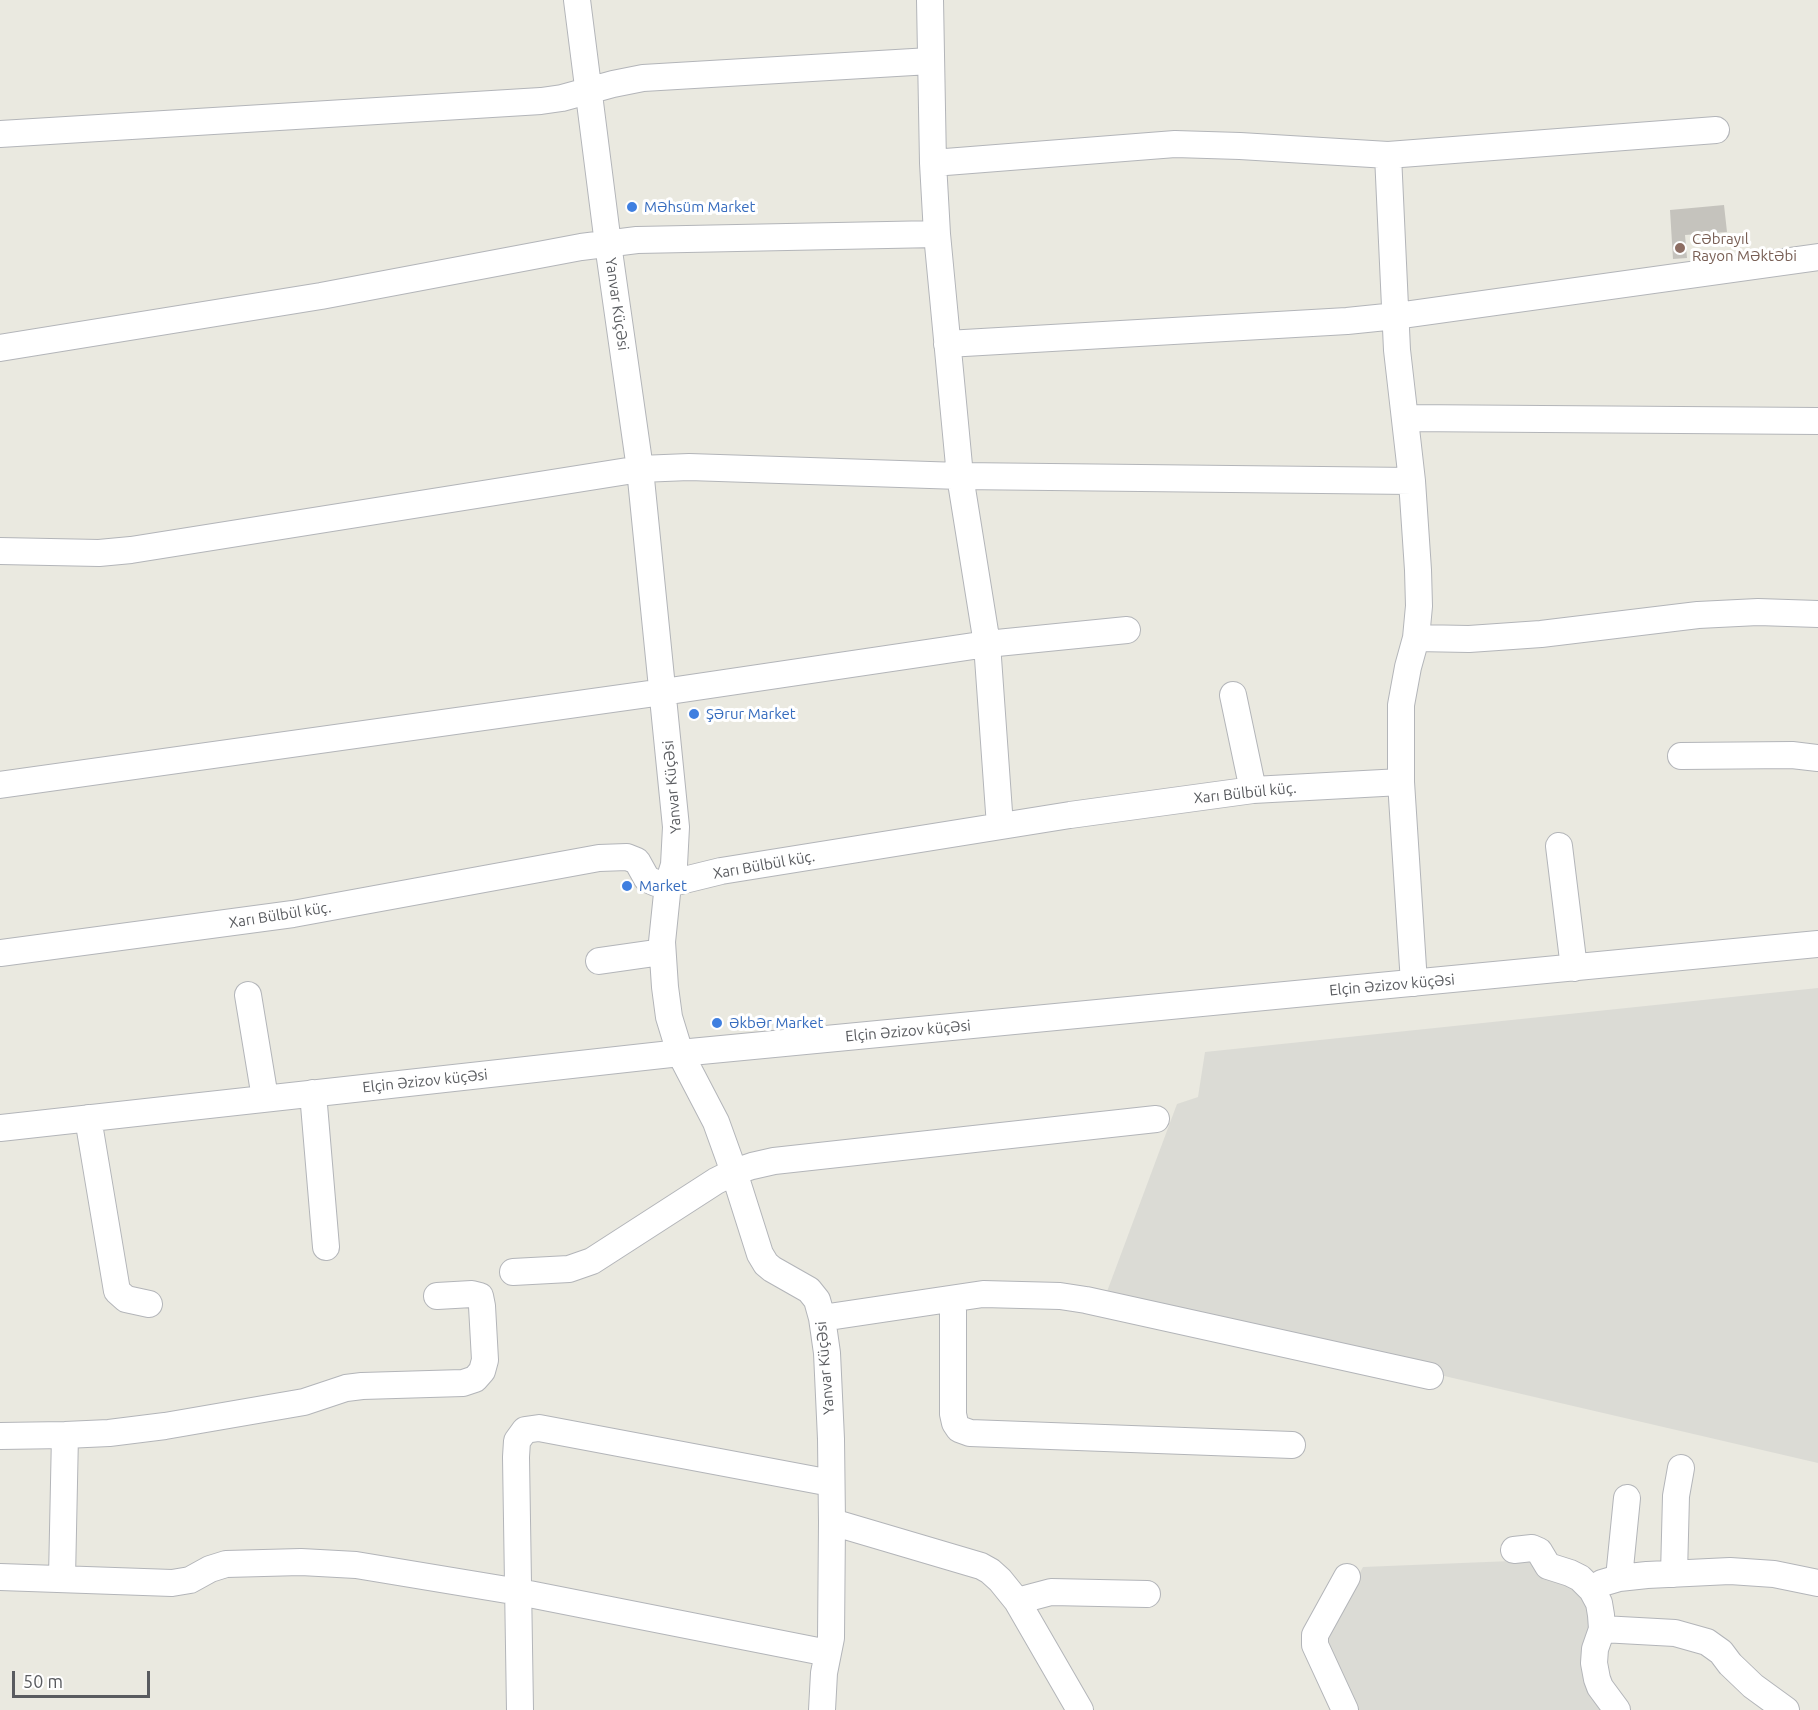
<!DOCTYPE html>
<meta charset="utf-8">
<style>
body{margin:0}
#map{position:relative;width:1818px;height:1710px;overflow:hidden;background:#eae9e0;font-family:Ubuntu,sans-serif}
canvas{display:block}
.scale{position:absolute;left:12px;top:1671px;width:138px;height:27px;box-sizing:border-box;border:3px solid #595b5f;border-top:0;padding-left:8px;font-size:18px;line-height:21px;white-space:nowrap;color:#595b5f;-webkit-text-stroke:4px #fff;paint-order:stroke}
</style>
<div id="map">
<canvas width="1818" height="1710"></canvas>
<div class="scale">50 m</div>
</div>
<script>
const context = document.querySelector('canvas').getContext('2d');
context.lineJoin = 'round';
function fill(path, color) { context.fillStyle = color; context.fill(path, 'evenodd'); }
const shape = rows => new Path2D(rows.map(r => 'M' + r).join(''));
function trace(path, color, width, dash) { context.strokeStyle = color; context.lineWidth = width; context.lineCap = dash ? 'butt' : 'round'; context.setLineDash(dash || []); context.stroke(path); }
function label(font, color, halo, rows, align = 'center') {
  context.font = font + ' Ubuntu,sans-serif'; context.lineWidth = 6; context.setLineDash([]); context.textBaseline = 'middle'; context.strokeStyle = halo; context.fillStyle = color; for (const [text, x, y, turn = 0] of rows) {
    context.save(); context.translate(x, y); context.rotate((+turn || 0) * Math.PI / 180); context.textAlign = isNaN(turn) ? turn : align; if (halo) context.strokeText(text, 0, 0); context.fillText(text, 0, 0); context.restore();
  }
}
fill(shape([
 [1818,988,1818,1463,1105,1297,1177,1104,1198,1097,1205,1052],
 [1536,1560,1538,1575,1556,1577,1584,1596,1594,1619,1605,1710,1355,1710,1323,1642,1363,1567]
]), '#dbdbd5');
fill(shape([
 [1724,205,1727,232,1685,235,1687,258,1673,259,1670,210]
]), '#c5c3bd');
const minor = shape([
 [577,0,608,244,640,469,676,827,674,865,668,884,662,942,665,987,669,1017,680,1053,716,1122,734,1172,760,1254,766,1264,772,1269,809,1290,817,1300,822,1318,827,1353,831,1439,832,1522,831,1638,824,1673,822,1710],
 [930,0,933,163,937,234,960,476,987,644,1000,826],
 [0,134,541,101,562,98,613,84,643,78,930,61],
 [1388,155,1397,350,1412,481,1418,570,1419,606,1416,638,1408,667,1401,705,1401,782,1414,983],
 [933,163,1175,144,1240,146,1388,155,1716,130],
 [947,344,1347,321,1396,316,1818,257],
 [0,348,321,296,581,247,637,240,937,234],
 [1405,418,1818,421],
 [0,551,99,553,131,550,640,469,689,467,960,476,1412,481],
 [1416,638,1469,639,1541,634,1698,615,1758,612,1818,614],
 [1233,695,1253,790],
 [1681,756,1792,755,1818,758],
 [0,785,663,692,987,644,1127,630],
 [1559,846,1574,968],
 [0,953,293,914,599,858,627,857,637,861,647,879,656,883,668,884,721,871,1070,815,1253,790,1401,782],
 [599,961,662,952],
 [248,995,265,1098],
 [313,1093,326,1247],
 [88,1118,117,1291,126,1299,149,1304],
 [0,1128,680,1053,1818,944],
 [513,1272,569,1269,592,1261,716,1181,734,1172,752,1166,774,1161,1156,1119],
 [953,1299,953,1414,955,1423,959,1429,970,1433,1292,1445],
 [822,1318,983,1294,1060,1296,1086,1300,1430,1376],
 [0,1436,65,1435,109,1433,165,1426,304,1402,346,1388,362,1386,463,1383,475,1379,482,1371,485,1360,482,1306,480,1296,472,1294,437,1296],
 [832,1522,981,1566,990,1571,1000,1580,1017,1601,1080,1710],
 [1514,1550,1532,1548,1539,1551,1548,1566,1570,1573,1580,1578,1592,1590,1599,1603,1601,1615,1602,1629,1595,1649,1594,1663,1597,1679,1600,1687,1617,1710],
 [1674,1574,1676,1496,1681,1468],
 [0,1577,172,1583,190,1580,210,1569,226,1564,301,1562,356,1565,519,1592,828,1653],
 [62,1578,65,1435],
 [1619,1578,1627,1498],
 [1592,1590,1602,1583,1619,1578,1647,1575,1730,1571,1774,1574,1818,1583],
 [1017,1601,1051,1592,1147,1594],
 [1602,1629,1675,1633,1707,1642,1721,1652,1730,1664,1753,1686,1786,1710],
 [520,1710,516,1457,517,1441,525,1430,539,1428,831,1483],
 [1345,1710,1315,1645,1315,1635,1347,1577]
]);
trace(minor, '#b3b5b9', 28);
trace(minor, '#fff', 26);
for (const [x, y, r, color] of [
 [632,207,6,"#3f7fe0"],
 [1680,248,6,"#8d6e63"],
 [694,714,6,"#3f7fe0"],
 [627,886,6,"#3f7fe0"],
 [717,1023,6,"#3f7fe0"]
]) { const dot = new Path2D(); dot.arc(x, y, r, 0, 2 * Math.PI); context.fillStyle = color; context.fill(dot); trace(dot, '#fff', 2); }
label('15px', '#366cbe', '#fff', [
 ["Məhsüm Market",644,207],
 ["Şərur Market",706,714],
 ["Market",639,886],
 ["Əkbər Market",729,1023]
], 'left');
label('15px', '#785e54', '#fff', [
 ["Cəbrayıl",1692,239],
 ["Rayon Məktəbi",1692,256]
], 'left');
label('15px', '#595b5f', '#fff', [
 ["Yanvar Küçəsi",617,304,82],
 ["Yanvar Küçəsi",672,787,-95],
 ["Xarı Bülbül küç.",1245,793,-6],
 ["Xarı Bülbül küç.",764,865,-10],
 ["Xarı Bülbül küç.",280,915,-9],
 ["Elçin Əzizov küçəsi",1392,985,-5],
 ["Elçin Əzizov küçəsi",908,1031,-5],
 ["Elçin Əzizov küçəsi",425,1081,-6],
 ["Yanvar Küçəsi",825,1368,-95]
]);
</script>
